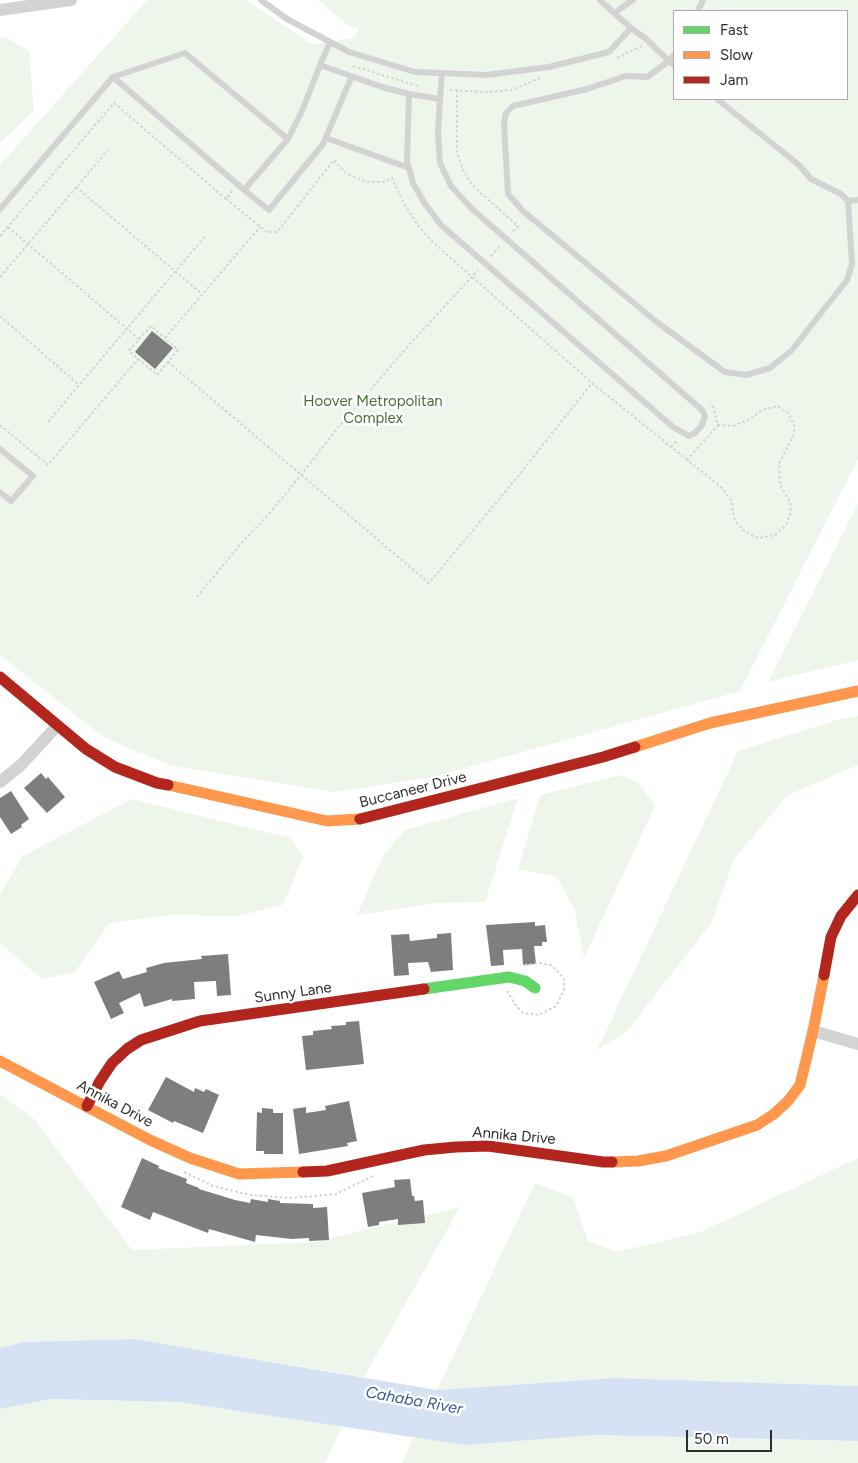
<!DOCTYPE html>
<style>
body{margin:0}
#map{position:relative;width:858px;height:1463px;overflow:hidden;background:#fff;font-family:Figtree,sans-serif}
canvas{display:block}
.legend{position:absolute;left:673px;top:10px;width:175px;height:90px;box-sizing:border-box;background:#fff;border:1px solid #ababab;margin:0;padding:6px 9px;list-style:none;font-size:15px;color:#2e2e2e}
.legend li{display:flex;align-items:center;gap:10px;height:25px}
.legend b{width:25px;border:1px solid #ababab}
.scale{position:absolute;left:686px;top:1430px;width:86px;height:22px;box-sizing:border-box;border:2px solid #2e2e2e;border-top:0;padding-left:6px;font-size:15px;line-height:18px;white-space:nowrap;color:#2e2e2e;-webkit-text-stroke:4px #fff;paint-order:stroke}
</style>
<div id="map">
<canvas width="858" height="1463"></canvas>
<ul class="legend">
<li><b style="height:6px;background:#63d668"></b>Fast</li>
<li><b style="height:6px;background:#ff974d"></b>Slow</li>
<li><b style="height:6px;background:#b3261e"></b>Jam</li>
</ul>
<div class="scale">50 m</div>
</div>
<script>
const context = document.querySelector('canvas').getContext('2d');
context.lineJoin = 'round';
function fill(path, color) { context.fillStyle = color; context.fill(path, 'evenodd'); }
const shape = rows => new Path2D(rows.map(r => 'M' + r).join(''));
function trace(path, color, width, dash) { context.strokeStyle = color; context.lineWidth = width; context.lineCap = dash ? 'butt' : 'round'; context.setLineDash(dash || []); context.stroke(path); }
function label(font, color, halo, rows, align = 'center') {
  context.font = font + ' Figtree,sans-serif'; context.lineWidth = 5; context.setLineDash([]); context.textBaseline = 'middle'; context.strokeStyle = halo; context.fillStyle = color; for (const [text, x, y, turn = 0] of rows) {
    context.save(); context.translate(x, y); context.rotate((+turn || 0) * Math.PI / 180); context.textAlign = isNaN(turn) ? turn : align; if (halo) context.strokeText(text, 0, 0); context.fillText(text, 0, 0); context.restore();
  }
}
fill(shape([
 [147,0,246,0,313,45,354,38,359,29,348,25,318,0,858,0,858,459,740,691,433,777,335,792,172,766,103,737,0,655,0,165],
 [674,11,847,11,847,99,674,99],
 [5,37,29,51,34,111,0,143,0,38],
 [858,503,858,660,768,682],
 [858,716,858,765,788,795,734,859,712,922,627,1031,597,1050,738,751,837,720],
 [620,775,639,783,655,806,584,958,575,911,557,877,518,869,540,795],
 [518,798,485,902,436,903,357,915,383,856,405,830],
 [132,799,290,838,303,857,283,905,238,916,170,915,109,923,75,972,42,979,0,943,0,894,23,856],
 [0,1094,34,1119,132,1250,315,1242,460,1207,364,1377,134,1339,24,1342,0,1348],
 [858,1158,858,1386,615,1378,437,1390,535,1183,573,1197,588,1241,617,1252,698,1233],
 [51,1399,179,1402,342,1426,325,1463,0,1463,0,1409],
 [594,1435,858,1441,858,1463,402,1463,414,1437]
]), '#eef5eb');
fill(shape([
 [134,1339,437,1390,615,1378,858,1386,858,1441,594,1435,465,1445,179,1402,51,1399,0,1409,0,1348,24,1342]
]), '#d6e2f3');
fill(shape([
 [152,331,173,348,155,369,135,352],
 [41,773,46,779,48,777,65,797,47,813,24,788],
 [11,791,29,819,21,825,22,827,11,834,0,817,0,798],
 [535,922,535,926,545,925,547,942,542,942,542,946,534,946,536,964,523,965,522,949,503,950,504,965,491,966,486,925],
 [451,933,453,970,431,972,428,962,408,963,409,975,394,976,391,935,409,934,410,941,437,938,437,934],
 [228,954,231,995,217,996,216,981,194,982,195,999,172,1001,172,999,144,1007,140,993,119,1003,124,1013,111,1019,94,982,119,971,123,979,147,972,146,968,164,963,202,959,201,956],
 [359,1021,364,1064,306,1070,302,1036,313,1035,313,1031,332,1029,331,1026,346,1025,346,1022],
 [166,1077,194,1092,195,1088,204,1092,206,1089,219,1095,203,1133,174,1121,173,1123,148,1110],
 [349,1101,357,1141,347,1143,348,1146,299,1154,293,1109,306,1107,306,1113,326,1110,325,1106],
 [262,1108,273,1109,273,1113,283,1113,283,1154,264,1154,264,1151,256,1151,257,1112,262,1113],
 [142,1158,159,1166,158,1168,187,1179,186,1183,199,1188,199,1189,235,1200,250,1203,251,1199,268,1202,268,1199,280,1201,280,1203,313,1204,313,1208,327,1207,329,1240,309,1241,309,1238,292,1239,256,1235,255,1242,209,1229,208,1233,153,1212,150,1220,121,1207],
 [410,1179,412,1196,414,1196,415,1201,423,1200,425,1223,398,1225,398,1219,379,1222,379,1225,368,1227,362,1193,395,1187,394,1180]
]), '#7e7e7e');
trace(shape([
 [617,58,642,46],
 [353,66,418,86],
 [450,90,488,92,511,90,540,78],
 [457,90,457,152,463,170,473,186,518,226,511,233],
 [76,187,202,294],
 [226,199,267,232,277,232,334,160,347,174,368,182,383,182,392,178,404,204,420,228,435,244,592,383,722,488,731,500,735,521,745,532,759,538,775,535,786,525,791,512,790,502,780,485,779,464,794,434,794,424,788,413,777,406,762,410,750,419,733,426,718,425,713,407,710,403],
 [8,227,139,339,129,351,157,375,178,350,165,338,260,227],
 [0,236,114,103,226,199,232,191],
 [491,256,500,246],
 [0,277,108,150],
 [0,316,79,385],
 [139,339,151,326,165,338],
 [168,362,429,583,515,480,592,383],
 [48,422,206,235],
 [0,425,48,465,138,359],
 [671,447,678,440],
 [687,460,718,425],
 [197,597,238,547,268,515,301,475,337,429,408,346,478,270],
 [507,991,517,1007,523,1013,539,1015,556,1006,564,990,564,979,558,972,551,965,541,963,525,965],
 [184,1172,213,1186,250,1195,292,1198,336,1194,373,1176]
]), '#d3d3d3', 2, [2.5, 2.5]);
trace(shape([
 [261,0,287,19,349,52,415,72,487,75,549,67,609,52,631,28,614,13],
 [600,0,614,13,633,0],
 [698,11,703,0],
 [631,28,645,38,669,61,647,77,626,76,587,89,513,106,506,113,504,123,508,194,523,211,658,323,725,372,746,375,770,368,792,350,847,280,852,264,848,201,841,194,811,179,799,165,717,99],
 [330,42,320,65,382,87,409,94,440,99,442,73],
 [674,55,669,61,674,65],
 [113,77,185,53,288,139],
 [409,94,407,161,413,183,425,204,441,225,673,427,689,436,695,433,702,425,705,416,702,410,471,208,451,186,440,163,438,133,440,99],
 [326,138,409,168],
 [244,190,269,210,323,144,352,76],
 [848,201,858,200],
 [0,209,113,77,244,190,288,139,302,111,320,65],
 [0,449,33,476,11,501,0,492]
]), '#d3d3d3', 6);
trace(shape([
 [0,10,71,0],
 [0,782,21,765,57,726],
 [813,1031,858,1044]
]), '#d3d3d3', 12);
trace(shape([
 [424,989,509,977,525,981,535,988]
]), '#63d668', 11);
trace(shape([
 [635,747,710,723,858,691],
 [168,785,327,821,360,819],
 [0,1061,150,1140,190,1158,239,1174,303,1172],
 [612,1162,638,1161,666,1156,757,1125,774,1114,788,1101,800,1085,813,1031,824,975]
]), '#ff974d', 11);
trace(shape([
 [0,677,86,749,115,767,157,783,168,785],
 [360,819,603,757,635,747],
 [824,975,831,937,841,916,858,895],
 [87,1106,100,1081,112,1063,127,1049,141,1040,200,1021,424,989],
 [303,1172,327,1171,424,1150,456,1147,488,1146,603,1162,612,1162]
]), '#b3261e', 11);
label('15px', '#466e38', '#fff', [
 ["Hoover Metropolitan",373,402],
 ["Complex",373,419]
]);
label('15px', '#2e2e2e', '#fff', [
 ["Buccaneer Drive",413,790,-14],
 ["Sunny Lane",293,993,-8],
 ["Annika Drive",115,1104,28],
 ["Annika Drive",514,1136,5]
]);
label('italic 16px', '#365d97', '#fff', [
 ["Cahaba River",414,1401,10]
]);
</script>
